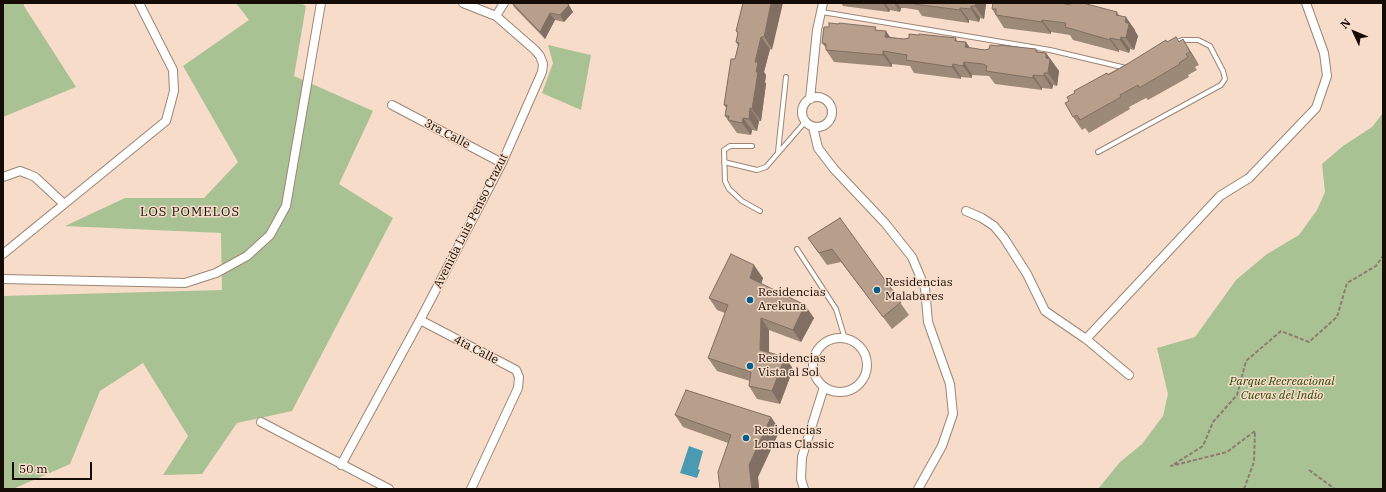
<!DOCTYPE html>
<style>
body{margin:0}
#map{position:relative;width:1386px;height:492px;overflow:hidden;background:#f7ddc9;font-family:"IBM Plex Serif",serif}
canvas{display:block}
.frame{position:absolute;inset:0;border:4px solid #150c06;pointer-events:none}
.north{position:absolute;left:1334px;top:12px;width:40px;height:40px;-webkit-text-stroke:3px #f7ddc9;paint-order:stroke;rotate:314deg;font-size:11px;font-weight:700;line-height:16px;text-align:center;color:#150c06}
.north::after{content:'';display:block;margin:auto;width:14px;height:18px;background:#150c06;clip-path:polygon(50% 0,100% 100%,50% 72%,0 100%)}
.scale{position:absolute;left:12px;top:462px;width:80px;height:18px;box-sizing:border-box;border:2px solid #150c06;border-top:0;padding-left:5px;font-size:12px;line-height:14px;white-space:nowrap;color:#150c06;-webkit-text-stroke:3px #f7ddc9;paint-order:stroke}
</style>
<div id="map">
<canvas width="1386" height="492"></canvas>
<div class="frame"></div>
<div class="north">N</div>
<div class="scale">50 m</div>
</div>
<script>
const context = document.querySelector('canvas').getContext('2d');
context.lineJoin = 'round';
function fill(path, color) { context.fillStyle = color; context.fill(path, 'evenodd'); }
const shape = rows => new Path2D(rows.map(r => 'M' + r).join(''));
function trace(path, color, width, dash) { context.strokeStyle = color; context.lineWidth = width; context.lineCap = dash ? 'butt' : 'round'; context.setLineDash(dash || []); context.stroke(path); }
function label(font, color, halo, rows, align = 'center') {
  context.font = font + ' "IBM Plex Serif",serif'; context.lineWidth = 3; context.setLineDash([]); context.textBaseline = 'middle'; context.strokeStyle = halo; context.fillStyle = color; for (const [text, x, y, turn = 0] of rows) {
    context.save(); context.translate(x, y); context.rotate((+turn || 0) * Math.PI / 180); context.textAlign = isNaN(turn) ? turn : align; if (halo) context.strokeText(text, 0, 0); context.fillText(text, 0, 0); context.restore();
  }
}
fill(shape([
 [3,3,24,3,24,6,76,87,3,117],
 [236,3,300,3,306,6,294,76,373,111,339,184,393,218,292,411,237,423,202,474,163,475,188,436,143,363,100,391,70,464,13,489,3,489,3,296,222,290,221,233,65,226,125,198,204,198,238,162,183,66,249,20],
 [548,45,591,55,581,110,542,93,553,63],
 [1383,113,1383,489,1098,489,1120,462,1142,444,1163,416,1168,394,1157,348,1195,337,1236,280,1267,254,1299,235,1317,210,1325,192,1322,164,1343,146,1372,127]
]), '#a8c294');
fill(shape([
 [689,446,703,451,698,469,700,470,697,478,680,473]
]), '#4a9ab2');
const service = shape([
 [822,12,1050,50,1126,68],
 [752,146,730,146,724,150,725,181,729,189,742,201,760,211],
 [778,152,786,77],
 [1098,152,1221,85,1225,79,1223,71,1210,46,1198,40,1182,40,1174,43],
 [724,162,757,170,766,167,805,122],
 [797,249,836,309,845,339]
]);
const minor = shape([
 [496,16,504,3],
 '802 112a15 15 0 1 1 30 0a15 15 0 1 1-30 0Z',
 [810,99,817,30,823,3],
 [392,105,502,163],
 [813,127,818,148,834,169,885,223,912,257,925,288,928,322,950,384,953,414,942,446,918,489],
 [3,177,20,171,28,174,35,177,64,204],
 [966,211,982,218,994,226,1004,238,1027,274,1045,311,1086,339,1129,375],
 [3,254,166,121,174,91,173,70,139,3],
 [3,279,185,283,216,273,247,256,270,235,286,206,321,3],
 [420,320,516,370,519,377,518,388,471,489],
 '813 365a27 27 0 1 1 54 0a27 27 0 1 1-54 0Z',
 [1086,339,1220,196,1249,178,1316,108,1327,76,1324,53,1306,3],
 [261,422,389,489],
 [341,465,420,320,502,163,542,72,543,64,540,56,535,50,496,16,463,3],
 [804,489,801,479,802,457,824,387]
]);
trace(service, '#9d8573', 6);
trace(minor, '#9d8573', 10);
trace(shape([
 [1309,470,1335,489],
 [1244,489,1254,462,1255,431,1227,452,1171,466,1203,446,1213,422,1237,395,1246,361,1281,331,1309,342,1337,317,1347,283,1376,266,1383,256]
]), '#8e7c6e', 2, [4, 2]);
trace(service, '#fff', 4);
trace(minor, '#fff', 8);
fill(shape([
 [512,3,566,3,573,12,564,22,555,20,545,39,514,7],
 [743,3,772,50,770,49,764,72,766,75,765,82,766,84,761,121,759,121,757,131,752,130,751,135,737,133,725,116,726,108,724,105,738,46,736,42,738,34,736,31],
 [841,3,985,3,986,4,984,19,980,18,979,22,969,20,969,23,922,16,918,10,905,8,901,8,900,12,890,10,889,12,843,6],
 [1070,5,1117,12,1119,15,1135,30,1135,31,1138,36,1134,50,1130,49,1129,53,1119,50,1119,52,1073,40,1070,35,1051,32,1051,34,1004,28,992,9],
 [839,24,877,30,890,37,904,39,919,35,956,38,957,41,966,42,970,48,985,50,999,46,1036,49,1038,52,1046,53,1059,71,1057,86,1053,85,1052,89,1042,88,1042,90,995,84,989,76,972,75,972,78,961,77,961,79,914,73,910,66,892,64,892,67,834,62,826,50,826,48,822,43,829,27],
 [1179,41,1191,52,1199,65,1195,67,1197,70,1188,75,1189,77,1148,100,1146,98,1129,107,1130,109,1089,133,1085,128,1082,130,1073,117,1108,74,1167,42],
 [840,218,909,315,892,329,841,262,827,265,808,238],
 [763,278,761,284,814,318,801,342,769,330,769,352,785,357,793,369,780,404,757,399,749,386,750,381,717,371,708,358,725,313,717,310,709,298],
 [675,415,780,430,758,477,759,489,720,489,728,443,683,427]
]), '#9d8978');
fill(shape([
 [771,3,783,3,772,50,764,37],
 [883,3,885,3,890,10,889,12],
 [894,3,897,3,901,8,900,12],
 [976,3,985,3,986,4,984,19,975,6],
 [569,5,573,12,564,22,560,15],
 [971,6,980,18,979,22,971,9],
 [960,8,969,20,969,23,960,10],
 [550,13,555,20,545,39,540,32],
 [1126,17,1135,30,1135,31,1138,36,1134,50,1126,38,1125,22],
 [1042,20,1051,32,1051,34,1042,22],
 [886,31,894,43,885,37],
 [761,37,770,49,764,72,766,75,765,82,766,84,761,121,752,109,756,72,755,62],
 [1121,37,1130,49,1129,53,1120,40],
 [1110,38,1119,50,1119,52,1110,40],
 [1183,39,1199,65,1190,52],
 [966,42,974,55,965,47],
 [883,51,892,64,892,67,883,55],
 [1046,53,1059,71,1057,86,1048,73,1046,58],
 [964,62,972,75,972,78,963,66],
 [953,64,961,77,961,79,952,67],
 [1044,73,1053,85,1052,89,1044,76],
 [1033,75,1042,88,1042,90,1033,78],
 [750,108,759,121,757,131,749,119],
 [743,118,752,130,751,135,742,123],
 [754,265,763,278,759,291,750,278],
 [805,305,814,318,801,342,793,330],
 [761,318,769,330,769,362,760,350],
 [785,357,793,369,780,404,772,391],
 [771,417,780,430,758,477,759,489,752,489,749,465]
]), '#806f62');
const building = shape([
 [512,3,566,3,569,5,560,15,550,13,540,32,512,3],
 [743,3,771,3,764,37,761,37,755,62,758,62,756,72,758,72,752,109,750,108,749,119,743,118,742,123,728,120,729,116,725,116,727,105,724,105,731,59,735,59,739,43,736,42,738,32,736,31,743,3],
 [914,3,976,3,975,6,971,6,971,9,960,8,960,10,914,4,914,3],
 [993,3,1061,3,1070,5,1071,3,1077,3,1081,4,1081,3,1083,3,1117,12,1116,15,1126,17,1125,22,1129,24,1126,38,1121,37,1120,40,1110,38,1110,40,1065,27,1066,23,1042,20,1042,22,996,15,996,9,992,9,993,3],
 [829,23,839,24,839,23,876,27,875,30,886,31,885,37,904,39,909,38,909,34,919,35,919,34,956,38,955,41,966,42,965,47,985,50,989,49,990,45,999,46,999,45,1036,49,1036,52,1046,53,1046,58,1050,59,1048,73,1044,73,1044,76,1033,75,1033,78,986,71,987,66,983,64,964,62,963,66,953,64,952,67,906,60,907,55,883,51,883,55,826,50,826,44,822,43,824,27,829,27,829,23],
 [1176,37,1179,42,1183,39,1190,52,1186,54,1188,57,1179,63,1180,64,1139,88,1138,85,1120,95,1121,97,1080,120,1077,115,1073,117,1065,103,1069,101,1067,97,1075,93,1074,91,1107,73,1108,75,1124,66,1166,40,1167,42,1176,37],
 [840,218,901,302,883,317,832,249,819,253,808,238,840,218],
 [731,254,754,265,750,278,805,305,793,330,761,318,760,350,785,357,772,391,749,386,751,372,708,358,728,305,709,298,731,254],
 [686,390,771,417,749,465,752,489,720,489,718,472,731,435,675,415,686,390]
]);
fill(building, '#b79f8c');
trace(building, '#806f62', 1);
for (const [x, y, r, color] of [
 [877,290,4,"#015d8e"],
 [750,300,4,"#015d8e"],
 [750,366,4,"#015d8e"],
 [746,438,4,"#015d8e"]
]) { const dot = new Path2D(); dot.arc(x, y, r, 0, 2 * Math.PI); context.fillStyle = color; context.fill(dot); trace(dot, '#f7ddc9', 1.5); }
label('12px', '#150c06', '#f7ddc9', [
 ["3ra Calle",447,134,28],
 ["Avenida Luis Penso Crazut",471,221,-63],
 ["4ta Calle",476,350,27]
]);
label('12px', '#150c06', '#f7ddc9', [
 ["Residencias",885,283],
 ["Malabares",885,297],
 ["Residencias",758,293],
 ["Arekuna",758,307],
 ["Residencias",758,359],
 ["Vista al Sol",758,373],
 ["Residencias",754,431],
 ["Lomas Classic",754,445]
], 'left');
label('italic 12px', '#2b4707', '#f7ddc9', [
 ["Parque Recreacional",1282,382],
 ["Cuevas del Indio",1282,396]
]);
context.letterSpacing = '1px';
label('13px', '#150c06', '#f7ddc9', [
 ["LOS POMELOS",190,212]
]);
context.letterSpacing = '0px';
</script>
